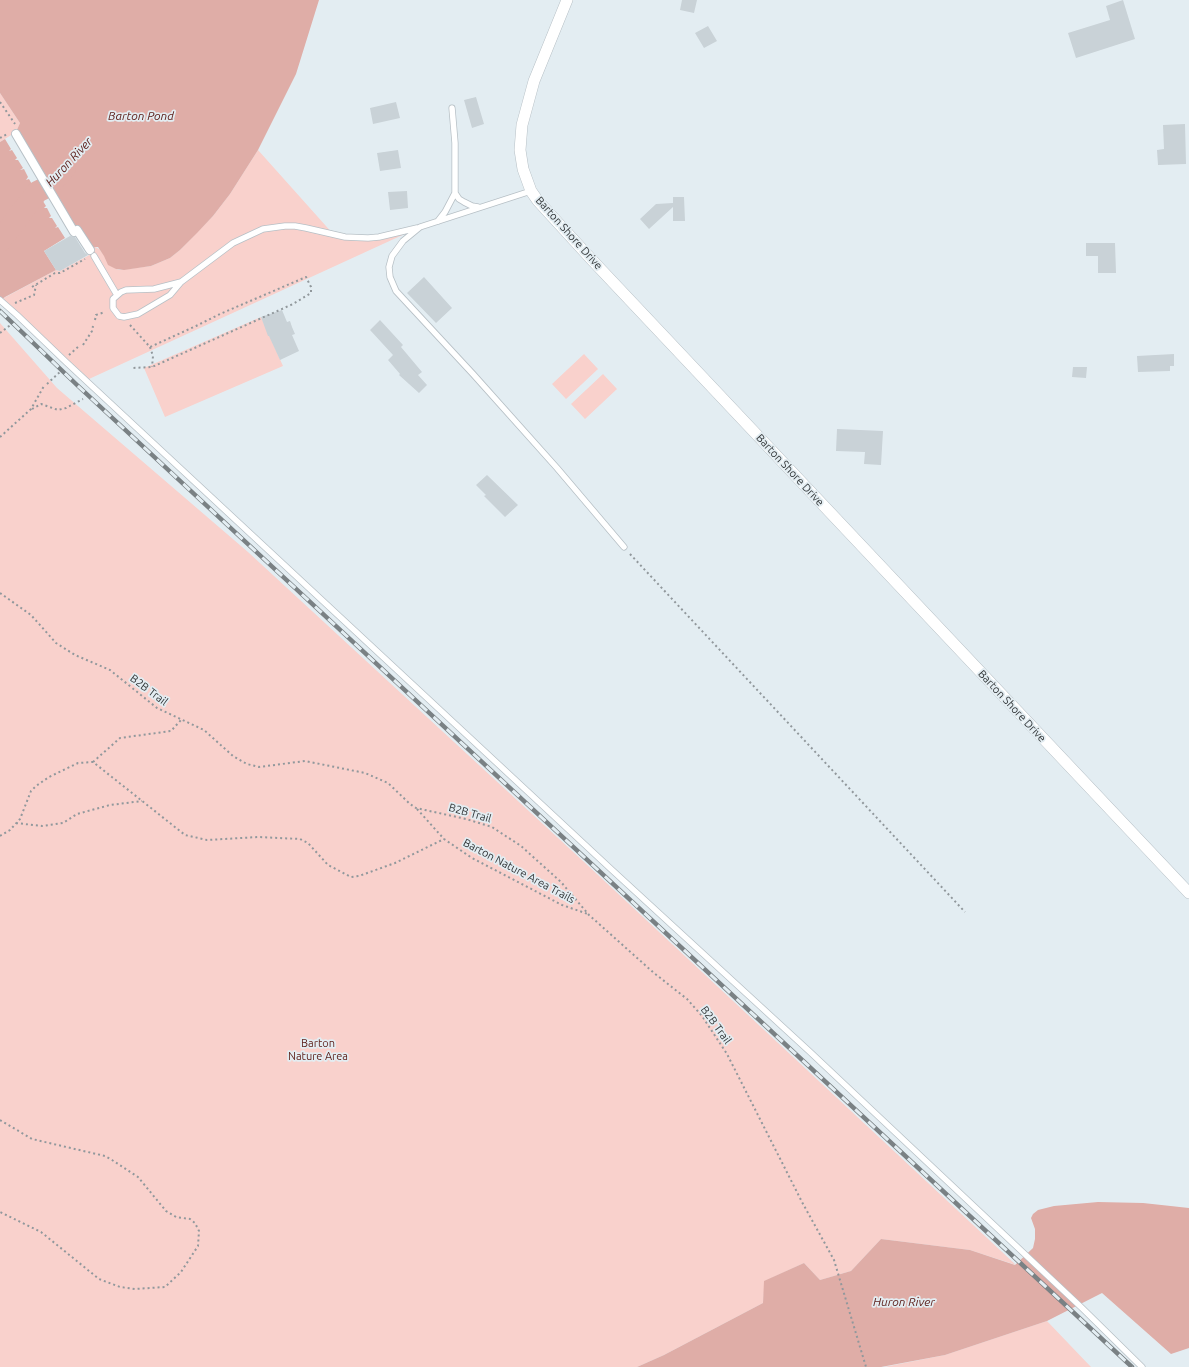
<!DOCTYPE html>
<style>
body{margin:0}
canvas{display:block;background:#e3edf2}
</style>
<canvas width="1189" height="1367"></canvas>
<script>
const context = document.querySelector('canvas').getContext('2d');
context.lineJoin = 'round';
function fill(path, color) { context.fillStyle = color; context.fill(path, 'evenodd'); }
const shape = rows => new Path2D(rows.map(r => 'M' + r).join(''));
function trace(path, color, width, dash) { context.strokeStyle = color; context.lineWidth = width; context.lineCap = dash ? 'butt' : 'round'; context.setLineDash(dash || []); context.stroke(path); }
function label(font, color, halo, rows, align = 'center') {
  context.font = font + ' Ubuntu,sans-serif'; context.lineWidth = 3.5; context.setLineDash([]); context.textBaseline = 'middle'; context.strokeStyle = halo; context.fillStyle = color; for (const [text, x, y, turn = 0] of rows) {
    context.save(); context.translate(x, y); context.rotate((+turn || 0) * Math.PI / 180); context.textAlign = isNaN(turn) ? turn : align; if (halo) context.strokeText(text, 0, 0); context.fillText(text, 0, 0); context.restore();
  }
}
fill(shape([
 [0,93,20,123,16,132,0,142],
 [258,150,334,235,368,238,420,227,89,379,2,299,56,270,60,271,91,254,89,251,95,247,99,249,116,269,120,270,151,266,170,258,180,250,213,216,230,194],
 [261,317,283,366,165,417,144,368],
 [0,323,57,388,248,552,583,861,1016,1265,970,1250,881,1239,851,1271,820,1280,804,1263,765,1281,763,1303,664,1355,637,1367,0,1367],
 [584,354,598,369,566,399,552,384],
 [603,374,617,389,585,419,571,404],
 [1047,1321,1091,1367,884,1367,945,1355]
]), '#f9d1cc');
fill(shape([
 [0,0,319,0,296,74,258,150,230,194,213,216,197,233,180,250,170,258,151,266,124,270,116,269,108,265,104,256,98,247,95,247,89,251,16,132,20,123,0,93],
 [5,139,11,149,9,151,12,150,17,158,15,160,18,160,23,168,20,170,24,169,28,177,26,180,29,179,34,188,32,189,35,189,40,197,38,199,41,198,46,206,44,208,47,208,51,216,49,218,52,218,57,226,55,228,58,227,65,238,44,251,56,270,5,297,0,301,0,142],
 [1098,1202,1143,1203,1189,1208,1189,1348,1171,1354,1102,1293,1047,1321,945,1355,881,1367,637,1367,664,1355,763,1303,764,1281,804,1263,820,1280,851,1271,881,1239,970,1250,1015,1265,1033,1248,1035,1239,1035,1229,1031,1218,1033,1214,1038,1210,1054,1206]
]), '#dfada7');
trace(shape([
 [0,241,37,192,49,186,65,168]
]), '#dfada7', 22);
fill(shape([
 [682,0,697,0,694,13,680,10],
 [1123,0,1135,39,1076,58,1068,33,1110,20,1106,6],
 [708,26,717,41,704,48,695,33],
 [476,97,484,124,472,128,464,100],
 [396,102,400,118,373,124,370,108],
 [1185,124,1186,164,1158,165,1157,150,1164,149,1163,125],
 [398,150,401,168,380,171,377,153],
 [407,191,408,208,390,210,388,192],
 [673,197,684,197,685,221,673,221,673,207,649,229,640,219,656,204,673,203],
 [70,236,75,237,85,253,88,255,60,271,56,270,44,251],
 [1086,243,1115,243,1116,273,1098,273,1098,256,1086,256],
 [424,277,452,308,436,323,407,293],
 [282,310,287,322,290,321,292,327,295,334,292,335,299,351,280,360,269,336,268,336,261,317],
 [380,320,403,345,401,347,422,372,418,375,427,385,419,393,399,375,400,374,388,360,393,355,370,330],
 [1174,354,1174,366,1170,366,1170,371,1138,372,1137,356],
 [1073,367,1087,367,1086,378,1072,377],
 [837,429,883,431,881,465,864,464,865,452,836,451],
 [487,475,518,505,505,517,484,496,486,495,476,485]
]), '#c9d2d7');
const service = shape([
 [452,108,455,143,455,193,459,199,464,202,472,206,478,207],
 [531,191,420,227,403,241,392,256,389,267,390,277,396,291,473,374,557,468,624,547],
 [438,221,445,212,455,193],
 [94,256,117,295],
 [181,282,170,295,138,314,124,317,119,316,113,308,113,299,121,292,126,290,154,289,181,282,233,243,263,229,285,226,295,226,306,228,345,237,368,238,379,237,417,228],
 [0,300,17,315,66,362,612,870,809,1051,1082,1308,1142,1367]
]);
const pedestrian = shape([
 [16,134,74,232,77,230,90,250]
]);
const minor = shape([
 [567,0,534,81,522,125,520,150,523,169,531,191,538,201,592,260,1189,893]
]);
trace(service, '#b7c0c6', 7);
trace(pedestrian, '#b7c0c6', 10);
trace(minor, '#b7c0c6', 12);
trace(shape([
 [0,102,15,124],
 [0,138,7,134],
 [32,287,55,273,60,273,85,259],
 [15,303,34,295,36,285],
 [95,320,96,315,105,312],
 [130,325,150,347,196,326,220,314,306,277,311,287,311,293,293,304,152,367,131,368],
 [0,333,13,323],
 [83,345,92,331,93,326],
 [150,347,153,356,152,367],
 [69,355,78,347],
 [47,384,62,370],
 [32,409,41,404,58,410,66,408,83,399],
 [0,437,31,409,44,386],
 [630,554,965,912],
 [0,593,31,615,56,643,75,655,110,670,157,708,204,730,233,756,247,764,259,767,305,761,365,773,388,783,410,804,416,808,466,819,492,827,521,846,561,882,589,915,654,973,687,999,702,1016,727,1054,802,1202,834,1260,866,1367],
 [93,762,120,738,171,731,181,720],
 [417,809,444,839,472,858,562,905,588,914],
 [16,823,42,826,63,823,77,814,110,805,142,801],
 [0,836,10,830,20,819,31,791,36,786,49,777,78,763,93,762,185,835,207,840,258,837,300,839,308,843,328,865,351,877,359,876,395,863,444,839],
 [0,1120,32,1139,105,1156,112,1160,138,1177,166,1211,176,1217,190,1219,195,1223,199,1231,198,1246,181,1272,165,1287,135,1289,120,1287,99,1279,41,1232,0,1212]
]), '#91989c', 2, [2, 3]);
trace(service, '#fff', 5.5);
trace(pedestrian, '#fff', 8);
trace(minor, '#fff', 11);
const rail = shape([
 [0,311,77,385,1132,1367]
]);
trace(rail, '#7a8184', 4.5);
trace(rail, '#e3edf2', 3, [9]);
label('11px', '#303436', '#e3edf2', [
 ["Barton Shore Drive",569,233,48],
 ["Barton Shore Drive",790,470,47],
 ["B2B Trail",149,690,37],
 ["Barton Shore Drive",1012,706,47],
 ["B2B Trail",470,813,16],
 ["Barton Nature Area Trails",519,871,28],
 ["B2B Trail",716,1025,54]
]);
label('11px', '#60231e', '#e3edf2', [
 ["Barton",318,1043],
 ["Nature Area",318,1056]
]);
label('italic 12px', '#5f221e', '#e3edf2', [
 ["Barton Pond",141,116],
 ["Huron River",69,162,-47],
 ["Huron River",904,1302]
]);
</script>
